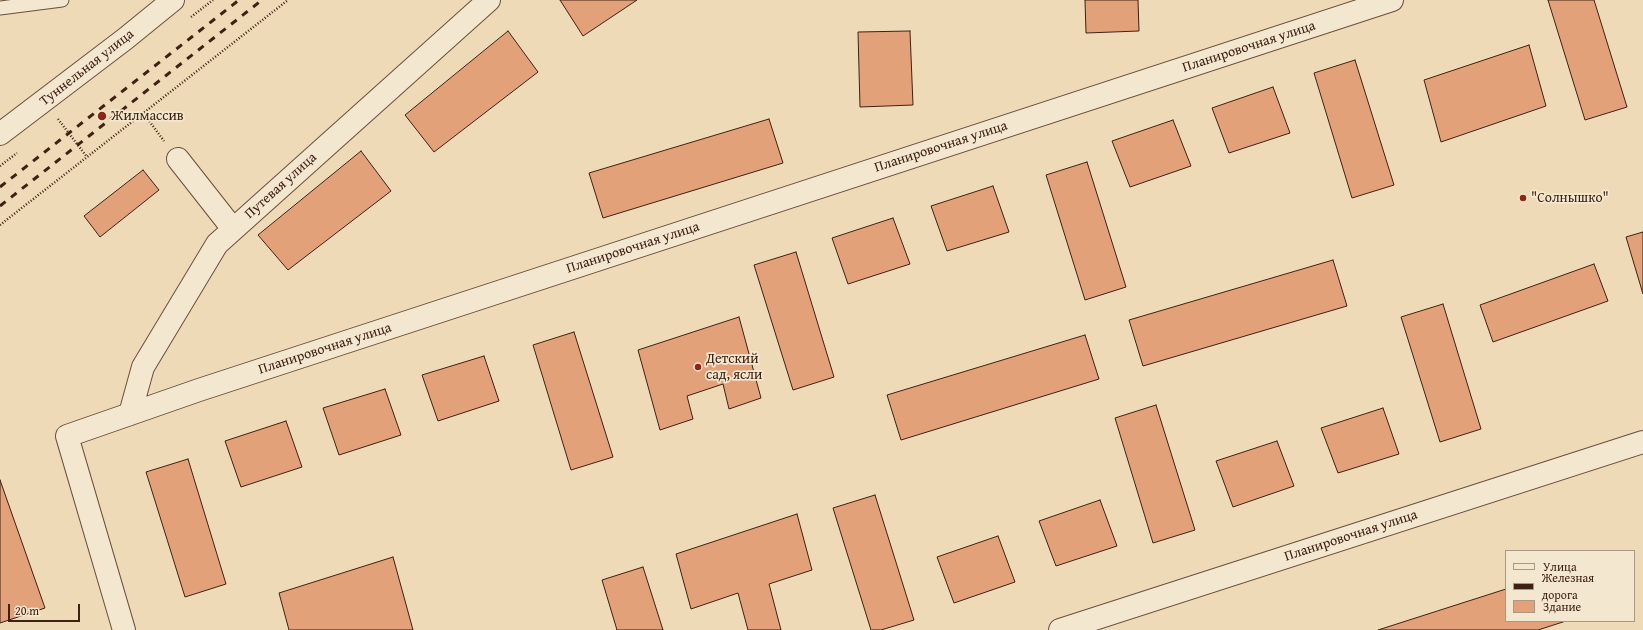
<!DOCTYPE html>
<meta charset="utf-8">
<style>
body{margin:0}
#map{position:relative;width:1643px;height:630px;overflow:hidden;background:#eedab7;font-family:"Gentium Book Plus",serif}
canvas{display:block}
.legend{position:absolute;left:1505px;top:550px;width:130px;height:72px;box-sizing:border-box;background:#f4e7d0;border:1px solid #ab9884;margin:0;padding:5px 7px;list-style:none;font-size:12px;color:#3e2113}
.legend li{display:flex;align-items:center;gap:8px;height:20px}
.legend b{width:20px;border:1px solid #ab9884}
.scale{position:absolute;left:8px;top:604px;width:72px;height:18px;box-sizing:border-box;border:2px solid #3e2113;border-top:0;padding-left:5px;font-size:12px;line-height:14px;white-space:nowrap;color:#3e2113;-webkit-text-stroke:3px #f4e7d0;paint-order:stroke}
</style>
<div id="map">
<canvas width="1643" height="630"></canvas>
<ul class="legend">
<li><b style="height:5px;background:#f4e7d0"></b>Улица</li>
<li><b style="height:5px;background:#3e2113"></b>Железная дорога</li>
<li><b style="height:11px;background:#e3a179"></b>Здание</li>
</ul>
<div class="scale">20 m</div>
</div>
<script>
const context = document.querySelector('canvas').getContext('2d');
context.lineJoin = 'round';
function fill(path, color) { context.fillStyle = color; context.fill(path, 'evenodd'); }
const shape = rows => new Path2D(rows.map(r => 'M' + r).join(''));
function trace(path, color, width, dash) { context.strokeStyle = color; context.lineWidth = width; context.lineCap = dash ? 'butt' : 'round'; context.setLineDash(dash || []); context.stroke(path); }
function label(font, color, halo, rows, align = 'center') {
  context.font = font + ' "Gentium Book Plus",serif'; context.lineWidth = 3.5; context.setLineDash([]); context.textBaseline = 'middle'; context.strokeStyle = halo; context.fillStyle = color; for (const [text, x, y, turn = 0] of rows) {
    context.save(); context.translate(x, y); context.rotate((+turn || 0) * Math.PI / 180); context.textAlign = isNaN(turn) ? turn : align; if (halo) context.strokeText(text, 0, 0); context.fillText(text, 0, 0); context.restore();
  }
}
const building = shape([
 [560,0,637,0,583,36,560,0],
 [1085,0,1138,0,1139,31,1086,33,1085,0],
 [1548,0,1594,0,1627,107,1585,120,1548,0],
 [508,31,538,72,434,152,405,115,508,31],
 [910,31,913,105,860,107,858,32,910,31],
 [1529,45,1546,106,1441,142,1424,80,1529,45],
 [1355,60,1394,185,1352,198,1314,73,1355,60],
 [1273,87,1290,133,1229,153,1212,108,1273,87],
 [769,119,783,163,603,218,589,173,769,119],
 [1173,120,1191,166,1130,187,1112,141,1173,120],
 [361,151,391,191,288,270,258,235,361,151],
 [1087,162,1126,287,1085,300,1046,175,1087,162],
 [143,170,159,190,100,237,84,216,143,170],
 [993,186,1009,232,947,251,931,206,993,186],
 [893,218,910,264,848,284,832,238,893,218],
 [1643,232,1643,294,1626,237,1643,232],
 [796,252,834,377,793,390,754,265,796,252],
 [1333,260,1347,306,1143,366,1129,320,1333,260],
 [1594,264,1608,301,1493,342,1480,305,1594,264],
 [1443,304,1481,429,1440,442,1401,317,1443,304],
 [739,317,761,398,729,409,723,384,687,396,693,419,660,430,638,350,739,317],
 [574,332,613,457,571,470,533,345,574,332],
 [1085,335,1099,379,901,440,887,395,1085,335],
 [484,356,499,401,438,421,422,375,484,356],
 [385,389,401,435,339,455,323,408,385,389],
 [1156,405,1195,530,1153,543,1115,418,1156,405],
 [1383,408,1399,454,1338,473,1321,428,1383,408],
 [286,421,302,467,241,487,225,441,286,421],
 [1277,441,1294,486,1233,507,1216,461,1277,441],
 [188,459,226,584,185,597,146,472,188,459],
 [0,480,45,608,0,623,0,480],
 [875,495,914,620,881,630,871,630,833,508,875,495],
 [1100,500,1117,546,1056,566,1039,521,1100,500],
 [797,514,812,570,769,584,781,630,748,630,738,593,691,609,676,554,797,514],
 [998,536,1015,582,954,603,937,557,998,536],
 [393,557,413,630,289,630,279,593,393,557],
 [643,567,663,630,617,630,602,580,643,567],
 [1506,589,1506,621,1566,621,1538,630,1378,630,1506,589]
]);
fill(building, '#e3a179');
trace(building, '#3e2113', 1);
const service = shape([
 [0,8,62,0]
]);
const minor = shape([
 [0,134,125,39,173,0],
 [178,159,233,229],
 [130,414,143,367,217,244,489,0],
 [124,630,67,436,199,390,1392,0],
 [1060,630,1643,442]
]);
trace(service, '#6a4f3c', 15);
trace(minor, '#6a4f3c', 24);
trace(shape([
 [191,17,213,0],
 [144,114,164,141],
 [58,119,87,157],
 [0,166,17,153],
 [0,225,288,0]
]), '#3e2113', 2.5, [1, 2]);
trace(service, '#f4e7d0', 13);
trace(minor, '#f4e7d0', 22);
trace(shape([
 [0,187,239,0],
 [0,206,262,0]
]), '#3e2113', 3, [7, 7]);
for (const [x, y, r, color] of [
 [102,116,5,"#8f2418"],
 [1523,198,4,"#8f2418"],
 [698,367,4,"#8f2418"]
]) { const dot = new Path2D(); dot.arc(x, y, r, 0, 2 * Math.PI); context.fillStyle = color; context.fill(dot); trace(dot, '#f4e7d0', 1.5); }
label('14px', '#3e2113', '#f4e7d0', [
 ["Планировочная улица",1249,47,-18],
 ["Туннельная улица",87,68,-38],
 ["Планировочная улица",941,147,-18],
 ["Путевая улица",281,186,-42],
 ["Планировочная улица",633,248,-18],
 ["Планировочная улица",325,349,-18],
 ["Планировочная улица",1351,536,-18]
]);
label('14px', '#3e2113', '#f4e7d0', [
 ["Жилмассив",111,116],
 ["\"Солнышко\"",1531,198],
 ["Детский",706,359],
 ["сад, ясли",706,375]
], 'left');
</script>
